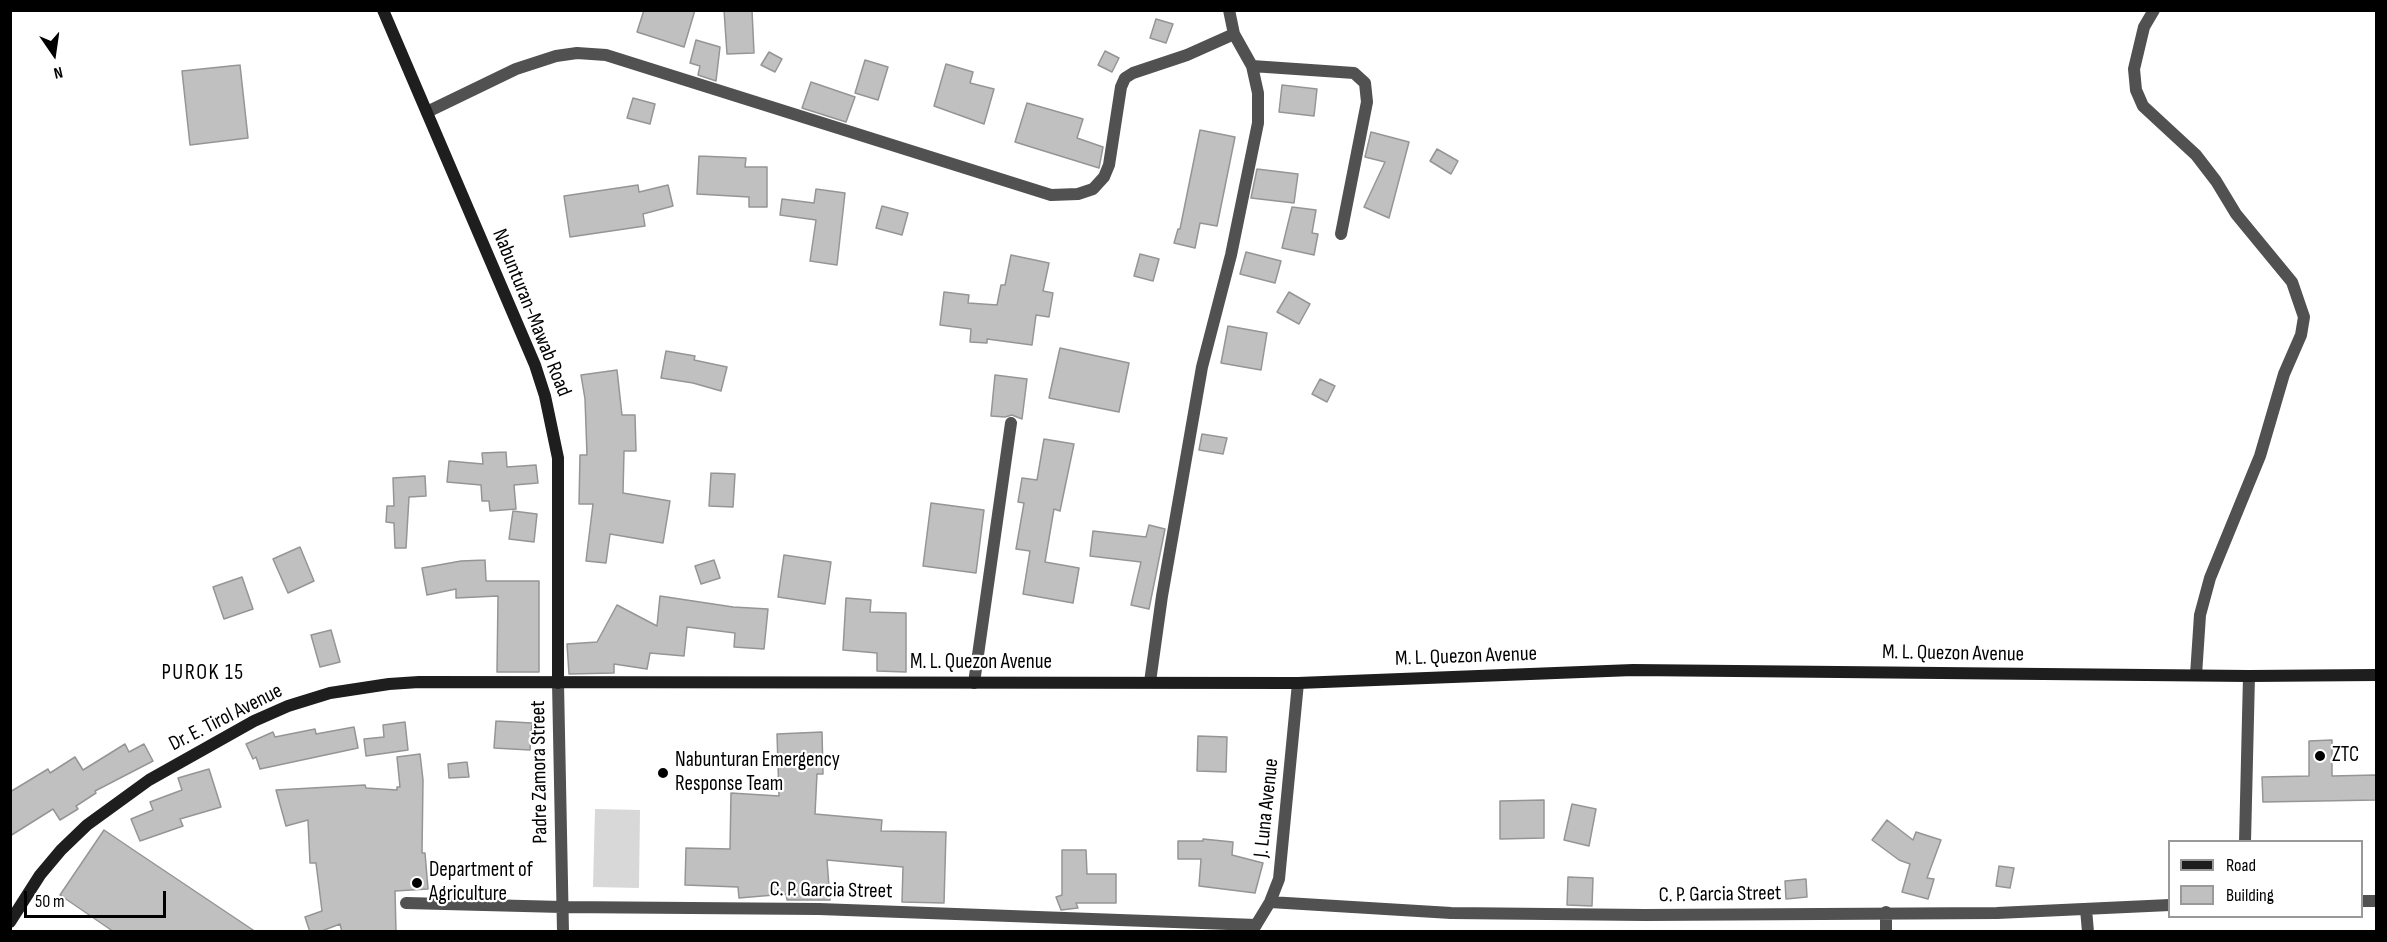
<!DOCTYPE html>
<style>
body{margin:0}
#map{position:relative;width:2387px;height:942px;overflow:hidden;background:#fff;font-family:"Sofia Sans Condensed",sans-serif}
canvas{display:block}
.frame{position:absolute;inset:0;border:12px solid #000;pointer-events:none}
.legend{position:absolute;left:2168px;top:840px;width:195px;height:78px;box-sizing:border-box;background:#fff;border:2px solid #999;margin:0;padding:8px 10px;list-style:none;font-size:18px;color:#000}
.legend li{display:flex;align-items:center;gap:12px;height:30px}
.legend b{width:30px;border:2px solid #999}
.north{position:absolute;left:24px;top:24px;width:60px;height:60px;-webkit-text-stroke:4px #fff;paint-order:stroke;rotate:167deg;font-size:16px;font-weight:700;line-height:24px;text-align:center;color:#000}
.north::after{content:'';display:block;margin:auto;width:21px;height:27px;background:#000;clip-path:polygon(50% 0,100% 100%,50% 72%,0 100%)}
.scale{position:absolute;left:24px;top:891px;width:142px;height:27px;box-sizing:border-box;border:3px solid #000;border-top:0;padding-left:8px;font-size:18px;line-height:21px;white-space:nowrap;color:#000;-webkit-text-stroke:4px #fff;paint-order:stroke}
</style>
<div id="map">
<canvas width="2387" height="942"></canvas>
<div class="frame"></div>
<ul class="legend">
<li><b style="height:8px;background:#1e1e1e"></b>Road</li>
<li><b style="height:16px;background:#c0c0c0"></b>Building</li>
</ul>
<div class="north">N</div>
<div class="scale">50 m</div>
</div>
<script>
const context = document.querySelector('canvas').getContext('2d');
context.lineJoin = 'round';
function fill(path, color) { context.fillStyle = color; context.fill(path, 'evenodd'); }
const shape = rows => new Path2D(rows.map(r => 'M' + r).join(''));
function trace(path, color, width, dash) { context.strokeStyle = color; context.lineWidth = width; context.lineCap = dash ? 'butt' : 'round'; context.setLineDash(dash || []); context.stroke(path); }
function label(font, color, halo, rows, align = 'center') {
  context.font = font + ' "Sofia Sans Condensed",sans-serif'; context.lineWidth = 4.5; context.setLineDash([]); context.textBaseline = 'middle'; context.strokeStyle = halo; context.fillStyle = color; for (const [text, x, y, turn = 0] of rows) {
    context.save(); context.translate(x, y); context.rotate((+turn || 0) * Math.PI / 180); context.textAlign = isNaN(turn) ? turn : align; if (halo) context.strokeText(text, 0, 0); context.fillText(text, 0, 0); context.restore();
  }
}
fill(shape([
 [595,809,640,810,639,888,593,887]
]), '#d8d8d8');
const building = shape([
 [644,10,695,10,684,47,637,32,644,10],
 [724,10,752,10,754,53,727,54,724,10],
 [1156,19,1173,24,1166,43,1150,38,1156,19],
 [696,40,720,47,716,81,698,75,700,66,690,63,696,40],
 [1105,51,1119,58,1112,72,1098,65,1105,51],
 [769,52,782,59,775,72,761,65,769,52],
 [865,60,888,67,878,100,855,93,865,60],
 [946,64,973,72,970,83,994,89,984,124,934,106,946,64],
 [240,65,248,138,190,145,182,71,240,65],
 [811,82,855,97,846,122,802,108,811,82],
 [1282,85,1317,89,1314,116,1279,112,1282,85],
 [633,98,655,104,650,124,627,118,633,98],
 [1027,103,1083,119,1077,138,1103,147,1099,168,1015,142,1027,103],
 [1200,130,1235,137,1217,226,1200,223,1195,248,1174,243,1178,229,1180,229,1200,130],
 [1371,132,1409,142,1389,218,1364,207,1385,162,1365,157,1371,132],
 [1437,149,1458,161,1451,174,1430,161,1437,149],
 [699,156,746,158,745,167,767,167,767,207,749,207,749,197,697,194,699,156],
 [1257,169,1298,174,1294,203,1251,198,1257,169],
 [638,185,639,192,668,185,673,206,643,214,645,226,570,237,564,196,638,185],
 [816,189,845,193,837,265,810,261,816,220,780,215,782,199,814,203,816,189],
 [882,206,908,213,902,235,876,228,882,206],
 [1292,207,1316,210,1312,233,1318,234,1314,255,1282,248,1292,207],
 [1246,252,1281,261,1275,283,1240,274,1246,252],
 [1140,254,1159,259,1153,281,1134,276,1140,254],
 [1011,255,1049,263,1043,291,1053,293,1049,317,1036,315,1032,345,987,339,987,343,970,342,971,329,940,325,944,292,969,295,968,303,997,305,1001,285,1005,285,1011,255],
 [1289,292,1310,304,1299,324,1277,312,1289,292],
 [1228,326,1267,333,1261,370,1221,363,1228,326],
 [1060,348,1129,363,1119,412,1049,398,1060,348],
 [666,351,695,356,694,360,727,367,721,391,693,383,661,378,666,351],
 [617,370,622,415,635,415,636,451,624,451,623,493,670,501,663,543,610,534,606,563,586,561,593,504,579,504,580,455,587,455,585,399,581,375,617,370],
 [995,375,1027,379,1022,419,1012,415,1005,417,991,416,995,375],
 [1320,379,1335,386,1327,402,1312,394,1320,379],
 [1202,434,1227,438,1223,454,1199,450,1202,434],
 [1044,439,1074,444,1060,511,1054,509,1045,562,1079,568,1073,603,1023,594,1030,551,1016,549,1024,503,1018,502,1022,478,1037,480,1044,439],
 [506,452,507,467,536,465,538,483,514,485,516,509,490,511,489,501,482,501,481,485,447,482,449,461,483,464,482,453,506,452],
 [711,473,735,474,733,507,709,506,711,473],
 [425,476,426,496,409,497,406,548,395,548,394,523,386,522,387,506,394,506,393,478,425,476],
 [931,503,984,510,976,573,923,566,931,503],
 [513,511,537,514,534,542,509,539,513,511],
 [1149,525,1165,529,1149,609,1131,605,1141,562,1090,556,1093,531,1146,537,1149,525],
 [300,547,314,581,288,593,273,559,300,547],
 [784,555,831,562,825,604,778,597,784,555],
 [485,560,486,581,539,581,539,672,497,672,498,596,456,598,456,589,427,595,422,568,461,561,485,560],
 [714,560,720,578,701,584,695,566,714,560],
 [242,577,253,609,224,619,213,587,242,577],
 [660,596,733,607,768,609,764,649,734,647,735,633,687,627,684,656,650,653,647,669,614,664,614,673,569,674,567,644,597,642,617,605,657,626,660,596],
 [846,598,871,600,870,612,906,613,906,672,877,671,877,653,843,650,846,598],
 [331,630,340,662,320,667,311,635,331,630],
 [496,721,532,723,530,750,494,748,496,721],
 [405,722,408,750,366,756,364,739,384,737,383,725,405,722],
 [354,727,358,748,260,769,256,757,253,759,246,744,273,732,275,737,315,729,316,734,354,727],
 [822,732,823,774,817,774,815,814,882,820,881,831,946,832,944,903,902,902,903,867,827,860,830,900,787,900,786,894,739,898,738,887,685,885,686,848,730,849,731,793,779,796,777,734,822,732],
 [1198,736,1227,737,1226,772,1197,771,1198,736],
 [2332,740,2332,776,2376,775,2376,800,2263,802,2262,777,2309,776,2309,741,2332,740],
 [125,744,129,752,144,744,153,761,95,791,96,793,76,806,78,809,60,820,53,809,10,836,10,792,48,769,50,773,75,757,83,770,125,744],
 [420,754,423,780,422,853,425,853,428,889,395,891,396,932,342,932,340,924,319,932,310,932,305,917,322,911,316,863,310,863,308,820,286,826,276,790,365,785,366,788,397,790,397,787,400,787,397,757,420,754],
 [467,762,469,777,449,778,448,764,467,762],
 [209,769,221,807,180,819,183,826,140,841,131,819,153,810,150,802,182,790,178,778,209,769],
 [1544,800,1544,838,1500,839,1500,801,1544,800],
 [1572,804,1596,809,1589,846,1564,840,1572,804],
 [1887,820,1913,840,1916,832,1941,840,1927,878,1934,879,1928,899,1902,892,1910,864,1899,860,1872,840,1887,820],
 [104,830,135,851,256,932,114,932,60,895,104,830],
 [1203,839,1233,842,1232,855,1263,863,1255,893,1199,886,1201,859,1178,859,1178,841,1203,841,1203,839],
 [1062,850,1086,850,1087,874,1116,874,1116,903,1076,903,1078,908,1061,910,1056,897,1062,895,1062,850],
 [1999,866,2014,868,2010,888,1996,886,1999,866],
 [1568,877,1593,878,1592,906,1567,905,1568,877],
 [1806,879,1807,897,1786,899,1785,881,1806,879]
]);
fill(building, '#c0c0c0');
trace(building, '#959595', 1.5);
trace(shape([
 [2154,10,2144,27,2134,69,2136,90,2143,106,2196,155,2216,181,2236,214,2292,282,2304,317,2301,335,2284,374,2260,456,2210,578,2200,615,2196,675],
 [1252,66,1354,73,1365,83,1367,102,1341,234],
 [427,112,516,69,556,56,577,53,606,55,1051,195,1078,194,1093,189,1104,177,1109,165,1121,87,1125,78,1133,73,1187,55,1234,34],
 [1150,682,1162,596,1202,367,1231,255,1258,123,1258,93,1252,66,1234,34,1229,10],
 [558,683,563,932],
 [974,683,1011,423],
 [2245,842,2249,676],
 [2362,901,2376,901],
 [1270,902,1451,913,1645,915,1997,913,2170,905],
 [406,903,562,907,819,909,1256,925],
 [2086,909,2088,932],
 [1253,930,1270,902,1279,879,1298,683],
 [1886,932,1886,912]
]), '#515151', 12);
trace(shape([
 [383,10,535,365,545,396,558,458,558,683],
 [10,922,40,875,61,850,87,825,149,780,254,721,288,706,330,693,389,684,419,682,1298,683,1633,670,2249,676,2376,675]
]), '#1e1e1e', 12);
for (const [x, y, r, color] of [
 [2320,756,6,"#000"],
 [663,773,6,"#000"],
 [417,883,6,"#000"]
]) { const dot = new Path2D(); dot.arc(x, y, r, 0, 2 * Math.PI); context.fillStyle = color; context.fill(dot); trace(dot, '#fff', 2); }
label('21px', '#000', '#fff', [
 ["Nabunturan-Mawab Road",531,313,68],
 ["M. L. Quezon Avenue",1953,654,1],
 ["M. L. Quezon Avenue",1466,657,-2],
 ["M. L. Quezon Avenue",981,663],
 ["Dr. E. Tirol Avenue",226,718,-27],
 ["Padre Zamora Street",540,772,-91],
 ["J. Luna Avenue",1267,808,-84],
 ["C. P. Garcia Street",831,891,1],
 ["C. P. Garcia Street",1720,895,-1]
]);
label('21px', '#000', '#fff', [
 ["ZTC",2332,756],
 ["Nabunturan Emergency",675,761],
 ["Response Team",675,785],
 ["Department of",429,871],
 ["Agriculture",429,895]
], 'left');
context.letterSpacing = '1.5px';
label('22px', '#000', '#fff', [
 ["PUROK 15",203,673]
]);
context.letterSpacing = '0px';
</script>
